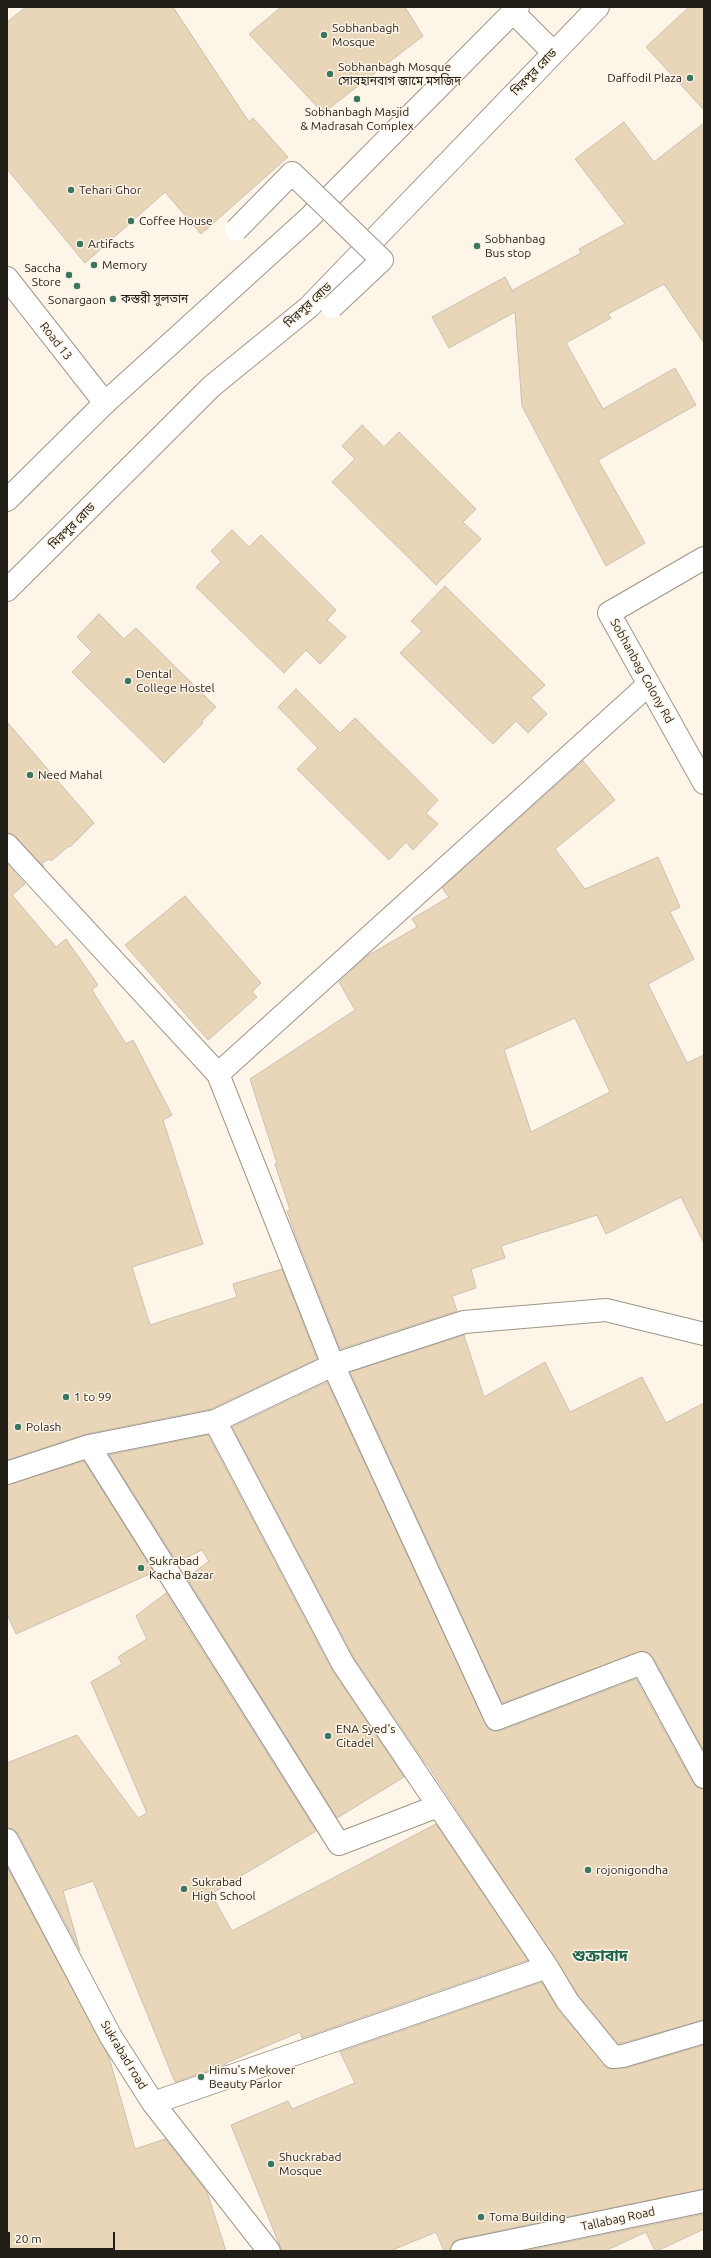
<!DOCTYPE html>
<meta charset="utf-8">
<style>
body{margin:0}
#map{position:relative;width:711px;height:2258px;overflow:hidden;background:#fef5e9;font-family:Ubuntu,sans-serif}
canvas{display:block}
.frame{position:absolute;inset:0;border:8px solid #211d17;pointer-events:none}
.scale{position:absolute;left:8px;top:2232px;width:107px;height:18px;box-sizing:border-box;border:2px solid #211d17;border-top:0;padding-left:5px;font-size:12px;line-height:14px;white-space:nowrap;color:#211d17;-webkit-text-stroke:3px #fef5e9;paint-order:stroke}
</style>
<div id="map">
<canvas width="711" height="2258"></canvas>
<div class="frame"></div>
<div class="scale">20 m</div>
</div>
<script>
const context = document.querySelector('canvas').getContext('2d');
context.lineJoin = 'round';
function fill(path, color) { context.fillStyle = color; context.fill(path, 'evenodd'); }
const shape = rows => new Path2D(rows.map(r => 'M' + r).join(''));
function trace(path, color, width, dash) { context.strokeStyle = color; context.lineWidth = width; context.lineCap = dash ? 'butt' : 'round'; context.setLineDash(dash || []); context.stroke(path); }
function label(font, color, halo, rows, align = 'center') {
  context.font = font + ' Ubuntu,"Noto Sans Bengali",sans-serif'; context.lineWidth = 3; context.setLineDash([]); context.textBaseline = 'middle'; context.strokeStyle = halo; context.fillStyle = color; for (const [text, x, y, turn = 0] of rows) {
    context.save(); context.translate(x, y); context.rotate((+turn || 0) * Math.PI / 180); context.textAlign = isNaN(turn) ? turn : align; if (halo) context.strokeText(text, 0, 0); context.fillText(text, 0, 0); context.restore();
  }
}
const building = shape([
 [26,7,173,7,249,122,253,118,288,157,201,234,165,192,85,263,7,169,7,22,26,7],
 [281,7,405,7,423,36,323,113,249,34,281,7],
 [689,7,704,7,704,110,646,47,689,7],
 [624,122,654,162,704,123,704,343,664,284,608,314,611,318,566,343,603,409,675,368,696,405,598,460,645,543,606,566,522,406,515,312,449,348,432,317,505,277,513,292,513,290,581,253,579,249,625,224,575,159,624,122],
 [362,425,384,447,399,432,476,509,463,522,481,539,436,585,332,482,355,459,342,446,362,425],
 [232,530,249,547,261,535,336,610,327,620,346,637,320,664,306,650,284,673,196,587,221,562,211,551,232,530],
 [445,586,545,685,531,698,547,714,528,733,516,721,493,744,400,653,422,631,411,621,445,586],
 [99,614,124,639,136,628,216,707,201,722,203,723,164,763,72,672,92,652,77,637,99,614],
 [296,689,340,733,355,718,438,800,426,813,438,824,413,850,406,842,389,860,297,769,318,748,278,707,296,689],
 [7,722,94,823,70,847,69,846,51,861,49,859,42,863,44,867,16,837,7,833,7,722],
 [583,761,615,800,555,849,585,889,658,857,680,907,670,912,694,959,648,984,687,1063,704,1055,704,1243,681,1197,606,1234,597,1215,501,1246,505,1258,471,1269,476,1288,452,1296,457,1311,340,1349,296,1236,287,1211,290,1210,275,1164,277,1163,250,1079,355,1010,339,982,367,956,417,927,412,919,449,897,442,888,583,761],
 [575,1018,610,1092,531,1132,504,1050,575,1018],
 [7,863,25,884,12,895,56,947,66,939,98,985,92,990,126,1044,133,1040,172,1115,163,1120,203,1244,132,1267,150,1325,237,1297,233,1284,282,1269,317,1359,211,1409,86,1434,7,1460,7,863],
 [185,896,261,983,252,992,257,997,208,1040,125,945,185,896],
 [464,1335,484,1397,545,1362,570,1412,642,1377,666,1423,704,1403,704,1751,653,1657,644,1651,502,1703,350,1372,464,1335],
 [327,1382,488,1729,494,1731,500,1731,636,1679,693,1783,698,1788,704,1789,704,2020,618,2044,578,1995,427,1764,426,1764,354,1658,232,1427,327,1382],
 [208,1435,332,1670,404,1777,337,1818,187,1578,209,1561,202,1550,177,1562,109,1455,208,1435],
 [84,1461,154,1572,16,1634,7,1614,7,1485,84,1461],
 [166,1593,316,1831,211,1894,232,1931,436,1824,528,1960,302,2038,300,2032,226,2063,226,2064,175,2082,93,1881,63,1891,80,1951,18,1834,13,1829,7,1828,7,1763,77,1735,138,1818,147,1813,91,1682,122,1664,118,1657,147,1639,136,1616,166,1593],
 [7,1867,109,2057,135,2149,165,2139,207,2192,226,2251,7,2251,7,1867],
 [542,1982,558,2010,609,2069,626,2068,704,2045,704,2189,459,2239,453,2242,450,2251,444,2251,436,2232,390,2251,282,2251,231,2125,288,2101,292,2109,355,2083,340,2052,542,1982],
 [704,2214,704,2229,657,2251,655,2251,646,2232,605,2251,524,2251,704,2214]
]);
fill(building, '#e9d5b8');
trace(building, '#cac0b1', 1);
const minor = shape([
 [7,278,105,403],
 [704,558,609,613,704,783],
 [649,684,218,1074,333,1365,496,1719,642,1663,704,1777],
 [7,845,218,1074],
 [89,1446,339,1844,438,1806],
 [7,1473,89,1446,215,1421,333,1365,464,1322,606,1310,704,1334],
 [7,1840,111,2037,153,2103,269,2251],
 [547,1967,568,2002,613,2057,623,2056,704,2032],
 [153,2103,547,1967,343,1664,215,1421],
 [462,2251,704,2201]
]);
const highway = shape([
 [513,12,553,52],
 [7,500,105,403,309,218,518,7],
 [7,590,212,386,309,307,598,7]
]);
trace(minor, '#9f9587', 24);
trace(highway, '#9f9587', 24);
trace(minor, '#fff', 22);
trace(highway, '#fff', 22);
const minorBridge = shape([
 [236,230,292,173,382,260,332,307]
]);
trace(minorBridge, '#9f9587', 24, []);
trace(minorBridge, '#fff', 22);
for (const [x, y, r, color] of [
 [324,35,4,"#3b7661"],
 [330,74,4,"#3b7661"],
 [690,78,4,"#3b7661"],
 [357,99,4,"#3b7661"],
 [71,190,4,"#3b7661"],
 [131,221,4,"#3b7661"],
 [80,244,4,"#3b7661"],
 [477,246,4,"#3b7661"],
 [94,265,4,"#3b7661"],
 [69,275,4,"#3b7661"],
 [77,286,4,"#3b7661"],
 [113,299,4,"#3b7661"],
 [128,681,4,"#3b7661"],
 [30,775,4,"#3b7661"],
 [66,1397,4,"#3b7661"],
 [18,1427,4,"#3b7661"],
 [141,1568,4,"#3b7661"],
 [328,1736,4,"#3b7661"],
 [588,1870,4,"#3b7661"],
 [184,1889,4,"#3b7661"],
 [201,2077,4,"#3b7661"],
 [271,2164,4,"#3b7661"],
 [481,2217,4,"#3b7661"]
]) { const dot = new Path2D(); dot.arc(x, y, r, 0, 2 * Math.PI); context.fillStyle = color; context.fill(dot); trace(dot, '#fef5e9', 1.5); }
label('12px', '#211d17', '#fef5e9', [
 ["Sobhanbagh",332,28],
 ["Mosque",332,42],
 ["Sobhanbagh Mosque",338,67],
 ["সোবহানবাগ জামে মসজিদ",338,81],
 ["Daffodil Plaza",682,78,"right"],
 ["Sobhanbagh Masjid",357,112,"center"],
 ["& Madrasah Complex",357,126,"center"],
 ["Tehari Ghor",79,190],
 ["Coffee House",139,221],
 ["Sobhanbag",485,239],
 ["Bus stop",485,253],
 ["Artifacts",88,244],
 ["Memory",102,265],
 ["Saccha",61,268,"right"],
 ["Store",61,282,"right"],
 ["কস্তরী সুলতান",121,299],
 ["Sonargaon",77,300,"center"],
 ["Dental",136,674],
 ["College Hostel",136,688],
 ["Need Mahal",38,775],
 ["1 to 99",74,1397],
 ["Polash",26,1427],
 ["Sukrabad",149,1561],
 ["Kacha Bazar",149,1575],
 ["ENA Syed's",336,1729],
 ["Citadel",336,1743],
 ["rojonigondha",596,1870],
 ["Sukrabad",192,1882],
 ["High School",192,1896],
 ["Himu's Mekover",209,2070],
 ["Beauty Parlor",209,2084],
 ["Shuckrabad",279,2157],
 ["Mosque",279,2171],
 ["Toma Building",489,2217]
], 'left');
label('12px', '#211d17', '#fef5e9', [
 ["মিরপুর রোড",534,72,-46],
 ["মিরপুর রোড",308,305,-43],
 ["Road 13",56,341,52],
 ["মিরপুর রোড",72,526,-45],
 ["Sobhanbag Colony Rd",642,671,61],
 ["Sukrabad road",124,2055,59],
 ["Tallabag Road",618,2219,-12]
]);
label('bold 16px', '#1e654e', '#fef5e9', [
 ["শুক্রাবাদ",600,1956]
]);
</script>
